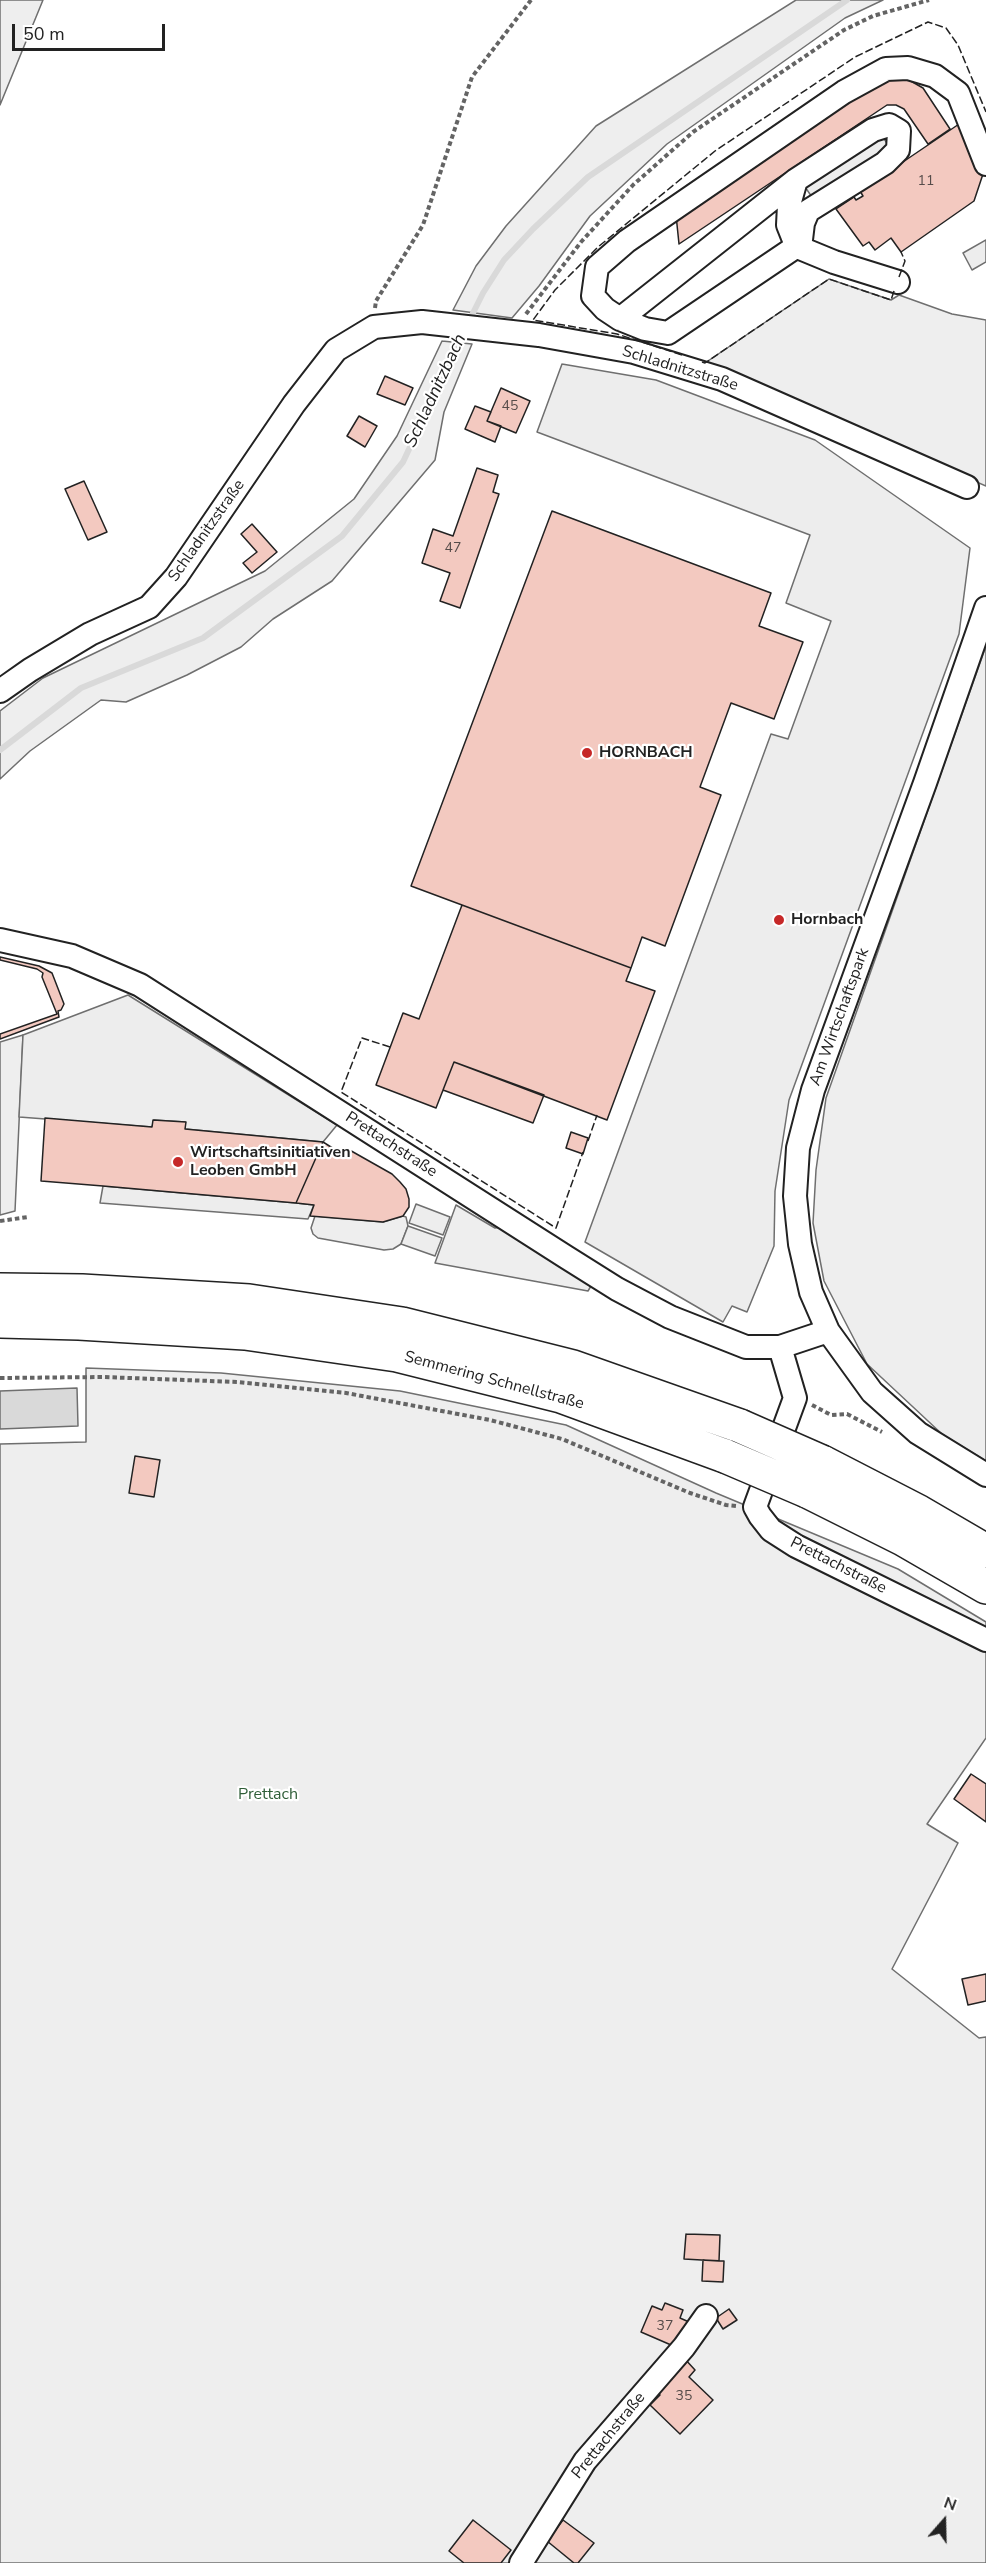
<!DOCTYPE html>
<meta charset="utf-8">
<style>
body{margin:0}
#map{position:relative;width:986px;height:2563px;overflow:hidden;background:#fff;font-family:"Nunito Sans",sans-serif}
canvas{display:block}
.north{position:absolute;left:914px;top:2491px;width:60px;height:60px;-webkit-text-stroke:4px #fff;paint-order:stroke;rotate:20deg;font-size:16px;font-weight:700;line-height:24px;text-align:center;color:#222}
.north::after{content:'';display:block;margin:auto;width:21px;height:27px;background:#222;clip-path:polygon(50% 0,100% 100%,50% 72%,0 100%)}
.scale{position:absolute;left:12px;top:24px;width:153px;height:27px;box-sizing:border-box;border:3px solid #222;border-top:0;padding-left:8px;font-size:18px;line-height:21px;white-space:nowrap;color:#222;-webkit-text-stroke:4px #fff;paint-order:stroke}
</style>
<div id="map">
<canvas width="986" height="2563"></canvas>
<div class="north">N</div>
<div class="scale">50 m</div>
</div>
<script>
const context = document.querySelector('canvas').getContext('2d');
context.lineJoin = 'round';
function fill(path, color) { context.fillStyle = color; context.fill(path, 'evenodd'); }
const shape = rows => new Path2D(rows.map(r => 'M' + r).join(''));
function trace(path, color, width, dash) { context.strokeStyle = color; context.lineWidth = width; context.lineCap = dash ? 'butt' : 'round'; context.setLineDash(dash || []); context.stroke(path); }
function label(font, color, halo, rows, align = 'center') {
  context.font = font + ' "Nunito Sans",sans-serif'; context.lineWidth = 4.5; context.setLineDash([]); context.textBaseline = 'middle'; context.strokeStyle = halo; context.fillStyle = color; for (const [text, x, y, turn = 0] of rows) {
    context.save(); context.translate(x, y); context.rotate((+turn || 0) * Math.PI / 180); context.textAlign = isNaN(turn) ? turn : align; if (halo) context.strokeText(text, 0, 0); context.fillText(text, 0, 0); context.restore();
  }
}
const green = shape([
 [0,0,43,0,0,105,0,0],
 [796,0,883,0,845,18,667,144,590,216,539,286,512,318,453,310,476,266,506,226,596,126,796,0],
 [829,279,891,300,899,295,952,314,986,320,986,486,705,363,829,279],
 [442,341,472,344,444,412,435,460,332,581,273,619,241,647,187,675,126,702,101,700,30,751,0,779,0,711,43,678,265,571,354,499,397,436,442,341],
 [986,646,986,1461,943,1435,867,1364,824,1281,813,1223,816,1170,826,1098,986,646],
 [23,1035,15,1211,0,1215,0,1042,23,1035],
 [456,1205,495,1228,502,1227,591,1286,588,1291,435,1263,456,1205],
 [315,1216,383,1222,403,1216,406,1217,408,1226,401,1244,393,1249,384,1250,318,1238,313,1234,311,1228,315,1216],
 [86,1368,221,1373,400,1391,566,1425,716,1493,898,1569,986,1622,986,1738,927,1824,958,1843,892,1969,979,2038,986,2037,986,2563,0,2563,0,1444,86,1442,86,1368]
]);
fill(green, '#eee');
trace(green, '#6f6f6f', 1.5);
const parking = shape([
 [880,133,891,149,814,200,803,184,880,133],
 [986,240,986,262,972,270,963,253,986,240],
 [562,364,656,380,815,440,970,548,959,634,789,1100,775,1191,774,1246,747,1312,732,1306,723,1322,585,1242,771,734,788,739,831,621,786,603,810,535,537,432,562,364],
 [128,995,337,1125,323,1142,185,1129,185,1122,154,1120,152,1127,19,1117,23,1035,128,995],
 [103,1186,296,1203,314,1205,308,1219,100,1203,103,1186],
 [416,1204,450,1217,443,1235,409,1223,416,1204],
 [408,1226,442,1238,435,1256,401,1244,408,1226]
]);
fill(parking, '#ededed');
trace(parking, '#6f6f6f', 1.5);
const water = shape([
 [77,1388,78,1426,0,1429,0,1391,77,1388]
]);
fill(water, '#d9d9d9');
trace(water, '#6f6f6f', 1.5);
trace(shape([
 [469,321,483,293,504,260,533,229,588,177,847,0],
 [0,750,81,688,203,638,342,536,403,462,465,330]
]), '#d9d9d9', 6);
const building = shape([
 [902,76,923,88,950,129,928,144,904,109,896,105,887,105,679,244,676,215,877,80,902,76],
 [965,120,983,174,974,201,901,252,891,238,875,250,869,242,863,246,836,209,854,197,856,200,863,196,860,191,965,120],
 [385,376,413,388,405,405,377,394,385,376],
 [501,388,530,401,516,433,487,421,501,388],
 [475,406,491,412,487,421,501,426,495,442,465,429,475,406],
 [359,416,377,426,365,447,347,436,359,416],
 [477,468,498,475,493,492,499,494,460,608,440,601,450,573,422,563,433,529,453,536,477,468],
 [84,481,107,532,88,540,65,489,84,481],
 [552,511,771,593,759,626,803,642,774,719,731,703,700,787,721,795,665,946,642,937,631,968,411,886,552,511],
 [252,524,277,552,252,573,243,563,257,552,241,534,252,524],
 [462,905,631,968,626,981,655,991,607,1120,454,1062,436,1108,376,1085,403,1013,419,1019,462,905],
 [0,957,39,966,52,973,64,1004,61,1010,58,1011,59,1017,0,1039,0,1034,57,1014,42,977,43,973,37,969,0,960,0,957],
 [454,1062,544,1095,533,1123,443,1090,454,1062],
 [45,1118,152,1127,153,1120,186,1122,185,1129,323,1142,296,1203,103,1186,41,1181,45,1118],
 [571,1132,588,1138,583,1154,566,1148,571,1132],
 [323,1142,342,1154,346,1148,392,1174,400,1182,406,1189,409,1199,409,1207,403,1216,383,1222,310,1216,314,1205,296,1203,323,1142],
 [135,1456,160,1460,154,1497,129,1493,135,1456],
 [971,1774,986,1784,986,1822,954,1799,971,1774],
 [986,1974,986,2001,968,2005,962,1979,986,1974],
 [686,2234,720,2235,719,2261,684,2259,686,2234],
 [703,2260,724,2261,723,2282,702,2281,703,2260],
 [665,2303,683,2310,680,2318,689,2322,678,2348,641,2332,652,2306,662,2310,665,2303],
 [729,2309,737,2320,723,2329,716,2318,729,2309],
 [684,2358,695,2370,689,2377,713,2400,680,2434,650,2405,660,2395,654,2389,684,2358],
 [473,2520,511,2550,501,2563,464,2563,449,2551,473,2520],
 [563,2520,594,2543,578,2563,574,2563,547,2541,563,2520]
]);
fill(building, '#f3c9c0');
trace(building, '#222', 1.5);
const minor = shape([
 [796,180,789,205,788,225,796,245],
 [800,248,803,223,808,211,885,163,898,150,899,131,889,125,873,130,796,180,620,319,645,329,668,333,797,246,800,248,834,262,898,282],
 [620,319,605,309,593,296,597,267,627,241,844,92,886,69,908,68,935,76,958,93,986,164],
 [986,608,925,783,813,1090,798,1148,795,1196,800,1244,811,1292,828,1331,872,1392,918,1433,986,1475],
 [0,691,30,670,90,634,149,607,176,577,294,404,336,350,374,327,422,322,539,335,634,352,722,379,967,487],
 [0,940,72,956,140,985,566,1257,617,1289,670,1317,746,1347,780,1347,828,1331],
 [780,1347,795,1398,755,1507,760,1516,771,1530,796,1546,986,1640],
 [521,2563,585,2461,684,2347,706,2316]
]);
const highway = shape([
 [0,1290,82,1291,249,1301,402,1324,573,1367,740,1426],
 [0,1321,79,1323,245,1333,397,1355,561,1396,725,1456],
 [822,1462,919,1512,986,1551],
 [807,1491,903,1539,986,1587]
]);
trace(minor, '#222', 26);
trace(highway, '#222', 36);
trace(shape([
 [375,308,376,301,423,225,472,77,531,0],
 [526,314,581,242,633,185,693,132,844,30,873,16,929,0],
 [0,1221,28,1217],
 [0,1378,103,1377,238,1382,346,1393,490,1420,562,1439,690,1493,726,1505,736,1506],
 [812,1405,831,1415,847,1414,882,1432]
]), '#646464', 4, [4.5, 3]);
trace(minor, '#fff', 22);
trace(highway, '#fff', 33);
const highwayBridge = shape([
 [740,1426,822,1462],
 [725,1456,807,1491]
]);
trace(highwayBridge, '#222', 36, []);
trace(highwayBridge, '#fff', 33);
trace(shape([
 [899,277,905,261,901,252],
 [682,355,617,334,533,320,555,290,598,247,715,151,855,57,928,22,946,28,958,45,986,112],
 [702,362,705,363,829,279,891,300,895,288],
 [390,1047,362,1038,341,1092,556,1228,583,1152],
 [588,1141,597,1115]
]), '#222', 1.5, [8, 3]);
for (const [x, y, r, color] of [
 [587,753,6,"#c62828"],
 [779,920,6,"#c62828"],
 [178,1162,6,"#c62828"]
]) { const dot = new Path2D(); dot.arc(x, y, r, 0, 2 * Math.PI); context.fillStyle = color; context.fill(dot); trace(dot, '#fff', 2); }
label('14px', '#564c4a', null, [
 ["11",926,182],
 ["45",510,407],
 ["47",453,549],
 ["37",665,2327],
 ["35",684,2397]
]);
label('16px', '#222', '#fff', [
 ["Schladnitzstraße",680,369,17],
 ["Schladnitzstraße",207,531,-55],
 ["Am Wirtschaftspark",840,1017,-70],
 ["Prettachstraße",391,1145,33],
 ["Semmering Schnellstraße",494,1381,15],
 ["Prettachstraße",838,1566,27],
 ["Prettachstraße",609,2436,-51]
]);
label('bold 16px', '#222', '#fff', [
 ["HORNBACH",599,753],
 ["Hornbach",791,920],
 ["Wirtschaftsinitiativen",190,1153],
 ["Leoben GmbH",190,1171]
], 'left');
label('16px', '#2f5e38', '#fff', [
 ["Prettach",268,1795]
]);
label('italic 18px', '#222', '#fff', [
 ["Schladnitzbach",436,391,-65]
]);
</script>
